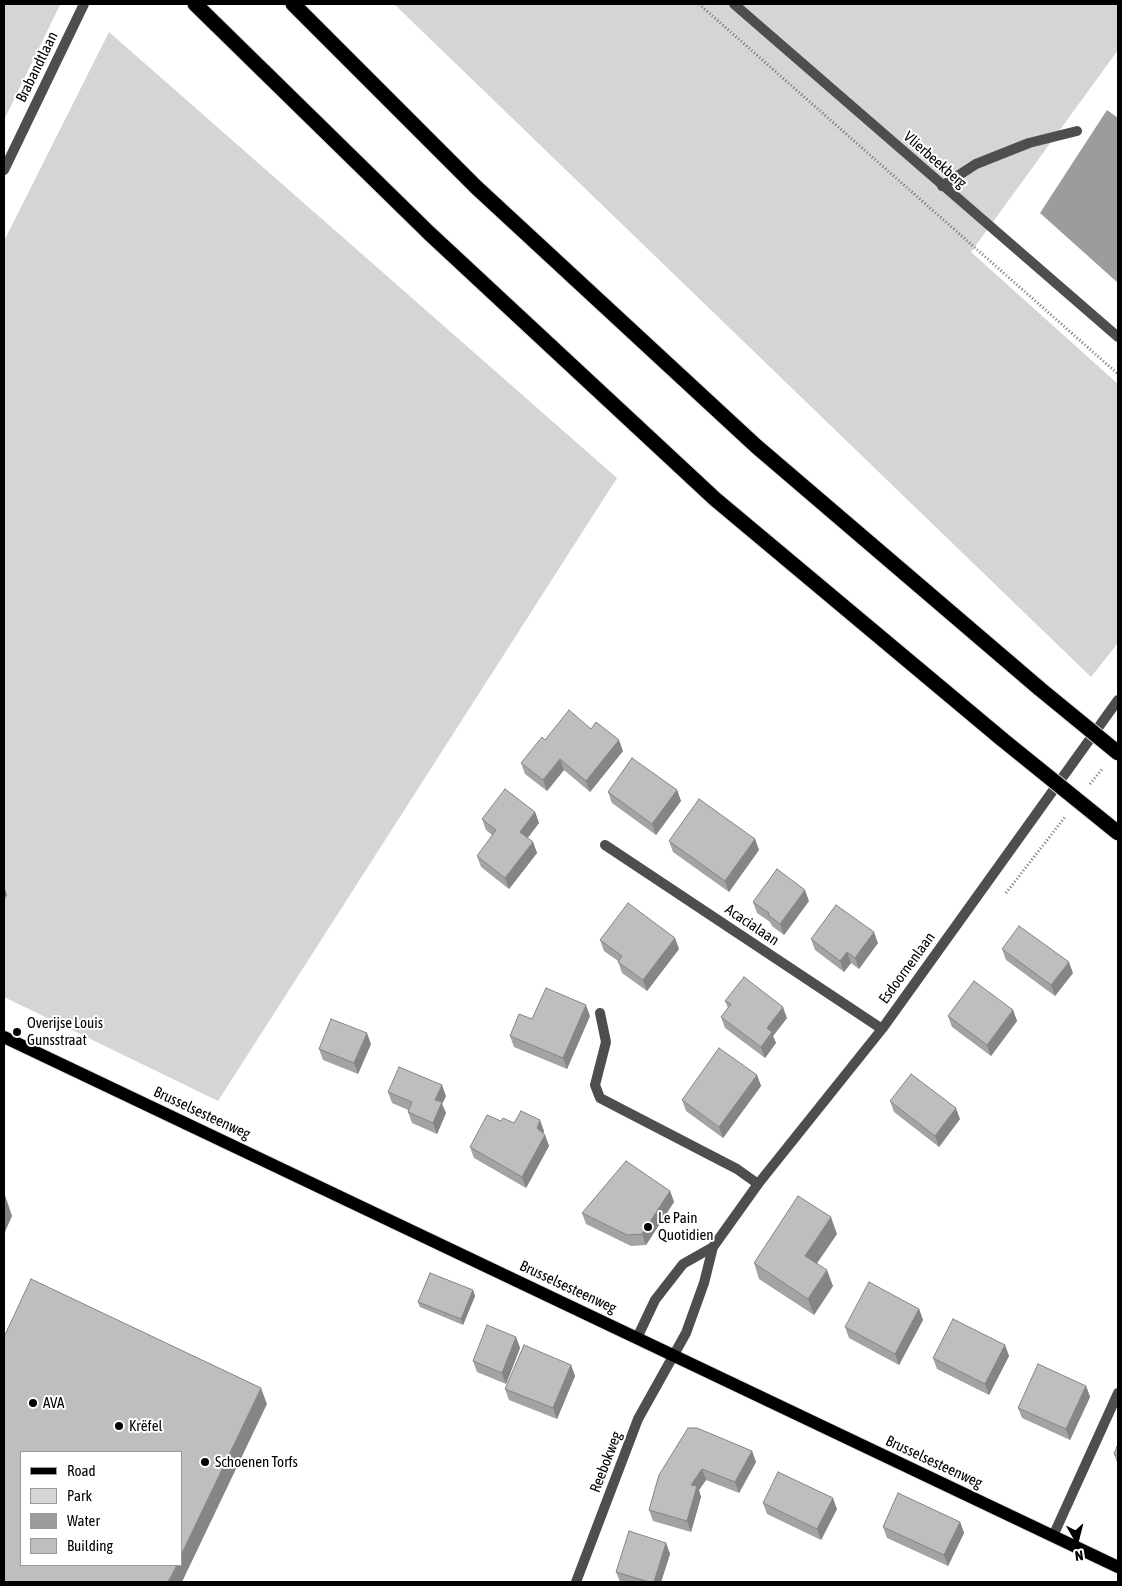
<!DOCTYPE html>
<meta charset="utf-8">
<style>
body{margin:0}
#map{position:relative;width:1122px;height:1586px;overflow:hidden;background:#fff;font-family:"Asap Condensed",sans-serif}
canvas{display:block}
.frame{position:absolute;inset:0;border:5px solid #000;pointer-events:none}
.legend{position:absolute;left:20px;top:1451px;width:162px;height:115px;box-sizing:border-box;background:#fff;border:1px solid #999;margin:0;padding:6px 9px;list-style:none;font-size:15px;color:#000}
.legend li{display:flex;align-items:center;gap:10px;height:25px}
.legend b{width:25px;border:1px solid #999}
.north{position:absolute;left:1052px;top:1516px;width:50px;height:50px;-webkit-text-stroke:4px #fff;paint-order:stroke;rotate:172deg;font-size:14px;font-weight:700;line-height:20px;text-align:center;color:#000}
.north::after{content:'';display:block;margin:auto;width:18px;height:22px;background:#000;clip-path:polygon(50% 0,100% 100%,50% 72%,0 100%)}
</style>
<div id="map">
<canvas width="1122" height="1586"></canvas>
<div class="frame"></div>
<ul class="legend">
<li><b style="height:6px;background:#000"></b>Road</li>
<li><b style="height:14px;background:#d5d5d5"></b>Park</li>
<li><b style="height:14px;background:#9c9c9c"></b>Water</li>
<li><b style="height:14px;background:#bebebe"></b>Building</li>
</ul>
<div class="north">N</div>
</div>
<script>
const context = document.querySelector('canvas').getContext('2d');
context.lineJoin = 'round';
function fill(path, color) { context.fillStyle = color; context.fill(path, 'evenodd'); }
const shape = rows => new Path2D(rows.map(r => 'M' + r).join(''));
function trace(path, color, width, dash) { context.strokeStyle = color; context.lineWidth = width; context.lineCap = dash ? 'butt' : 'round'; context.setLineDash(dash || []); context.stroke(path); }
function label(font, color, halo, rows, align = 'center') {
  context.font = font + ' "Asap Condensed",sans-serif'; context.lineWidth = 4; context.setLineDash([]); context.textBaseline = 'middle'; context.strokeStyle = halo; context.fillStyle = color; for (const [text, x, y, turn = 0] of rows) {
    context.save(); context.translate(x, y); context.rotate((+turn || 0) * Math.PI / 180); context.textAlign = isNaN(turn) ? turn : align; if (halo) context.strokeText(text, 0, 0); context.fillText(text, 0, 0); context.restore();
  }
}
fill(shape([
 [4,4,60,5,4,120],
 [394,4,1118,4,1118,50,971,252,1118,384,1118,643,1091,677],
 [109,32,617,478,218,1101,4,997,4,241]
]), '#d5d5d5');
fill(shape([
 [1107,110,1118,118,1118,283,1040,213]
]), '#9c9c9c');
const primary = shape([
 [4,1037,1118,1567]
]);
const highway = shape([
 [195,4,429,233,715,499,1003,740],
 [293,4,476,187,756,446,1040,689]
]);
trace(primary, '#dbdbdb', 14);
trace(highway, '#dbdbdb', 17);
trace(shape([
 [699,4,1118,374],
 [1090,784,1103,768],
 [1006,893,1065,817]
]), '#707070', 3, [1, 2.5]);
trace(shape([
 [942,186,976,164,1029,143,1077,131],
 [600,1013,606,1042,595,1085,600,1098,737,1169,758,1184],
 [1053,1536,1118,1393]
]), '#4e4e4e', 10);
trace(shape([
 [734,4,1118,337],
 [4,170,84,4],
 [605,845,882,1029],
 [637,1338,655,1300,683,1264,713,1247],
 [576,1582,638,1419,686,1333,704,1283,713,1247,758,1184,882,1029,1118,700]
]), '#4e4e4e', 10);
trace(primary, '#000', 12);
trace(highway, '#000', 15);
const highwayBridge = shape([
 [1040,689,1118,753],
 [1003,740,1118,833]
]);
trace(highwayBridge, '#dbdbdb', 17, []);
trace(highwayBridge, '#000', 15);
fill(shape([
 [591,729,623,751,590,792,564,770,547,791,525,774,521,763,545,740],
 [677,790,681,801,656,835,612,803,608,792],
 [535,812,539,823,527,838,533,842,537,853,509,889,481,867,477,856,493,836,486,830,482,819],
 [755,839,759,850,729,892,673,852,669,841],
 [809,901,784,935,772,926,770,922,757,913,753,902],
 [811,939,878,943,859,969,851,963,844,972,815,950],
 [600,940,679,949,647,991,622,973,618,961,604,951],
 [1002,949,1073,973,1055,996,1006,960],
 [725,1001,787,1018,773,1036,776,1043,765,1058,725,1028,721,1017,728,1008],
 [1013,1010,1017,1021,991,1056,952,1027,948,1016],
 [590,1016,567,1069,514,1047,510,1036,532,1019],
 [371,1044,358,1074,323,1060,319,1049],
 [757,1075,761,1086,723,1138,686,1111,682,1100],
 [388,1092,446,1096,442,1104,446,1113,437,1134,412,1123,408,1112,408,1110,392,1103],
 [890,1101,960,1119,939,1147,894,1112],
 [501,1121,514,1123,544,1131,543,1134,545,1135,549,1146,526,1188,474,1158,470,1147],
 [670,1191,674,1202,646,1245,631,1246,586,1224,582,1213],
 [837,1234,817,1263,833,1286,814,1315,759,1279,754,1263],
 [473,1290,475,1296,463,1325,420,1307,418,1302],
 [919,1309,923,1320,899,1365,849,1338,845,1327],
 [516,1337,520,1348,506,1384,477,1372,473,1361],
 [1005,1345,1009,1356,989,1395,937,1369,933,1358],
 [571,1365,575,1376,557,1419,509,1400,505,1389],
 [1086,1386,1090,1397,1070,1440,1022,1418,1018,1408],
 [1118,1444,1118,1465,1114,1454],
 [752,1451,756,1462,739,1493,706,1480,699,1490,701,1497,691,1532,653,1521,649,1510,659,1475],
 [763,1503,837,1509,821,1540,767,1514],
 [960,1522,964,1533,948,1566,887,1538,883,1527],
 [666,1543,670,1554,661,1582,620,1582,616,1572]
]), '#a3a3a3');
fill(shape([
 [619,740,623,751,590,792,586,781],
 [560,759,564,770,547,791,543,780],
 [677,790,681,801,656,835,652,824],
 [535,812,539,823,524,843,520,832],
 [755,839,759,850,729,892,725,881],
 [533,842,537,853,509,889,505,878],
 [4,886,7,895,4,901],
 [805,890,809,901,784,935,780,924],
 [874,932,878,943,859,969,855,958],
 [675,938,679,949,647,991,643,980],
 [847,952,851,963,844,972,840,961],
 [1069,962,1073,973,1055,996,1051,985],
 [586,1005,590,1016,567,1069,563,1058],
 [783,1007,787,1018,773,1036,776,1043,765,1058,761,1047,767,1028],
 [1013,1010,1017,1021,991,1056,987,1045],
 [367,1033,371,1044,358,1074,354,1063],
 [757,1075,761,1086,723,1138,719,1127],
 [442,1085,446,1096,442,1104,446,1113,437,1134,433,1123,435,1100],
 [956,1108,960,1119,939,1147,935,1136],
 [540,1120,544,1131,541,1139,537,1128],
 [545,1135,549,1146,526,1188,522,1177],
 [670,1191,674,1202,646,1245,642,1234],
 [5,1195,12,1216,4,1234,4,1197],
 [831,1217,837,1234,811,1272,805,1256],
 [827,1270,833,1286,814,1315,808,1299],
 [473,1290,475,1296,463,1325,461,1319],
 [919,1309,923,1320,899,1365,895,1354],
 [516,1337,520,1348,506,1384,502,1373],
 [1005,1345,1009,1356,989,1395,985,1384],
 [571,1365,575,1376,557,1419,553,1408],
 [1086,1386,1090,1397,1070,1440,1066,1429],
 [261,1388,267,1404,182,1582,168,1582,177,1565,181,1565,181,1555],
 [752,1451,756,1462,739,1493,735,1482],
 [702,1469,706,1480,699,1490,701,1497,691,1532,687,1521,691,1485],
 [833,1498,837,1509,821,1540,817,1529],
 [960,1522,964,1533,948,1566,944,1555],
 [666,1543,670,1554,661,1582,654,1582]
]), '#858585');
const building = shape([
 [569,710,591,729,596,722,619,740,586,781,560,759,543,780,521,763,542,737,545,740,569,710],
 [632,758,677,790,652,824,608,792,632,758],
 [505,789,535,812,520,832,533,842,505,878,477,856,496,830,482,819,505,789],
 [699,799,755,839,725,881,669,841,699,799],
 [777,869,805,890,780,924,768,915,769,913,753,902,777,869],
 [628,903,675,938,643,980,618,962,622,956,600,940,628,903],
 [836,905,874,932,855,958,847,952,840,961,811,939,836,905],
 [1019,926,1069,962,1051,985,1002,949,1019,926],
 [744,977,783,1007,767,1028,772,1032,761,1047,721,1017,731,1004,725,1001,744,977],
 [974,981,1013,1010,987,1045,948,1016,974,981],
 [546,988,586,1005,563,1058,510,1036,519,1014,532,1019,546,988],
 [331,1019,367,1033,354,1063,319,1049,331,1019],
 [719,1048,757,1075,719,1127,682,1100,719,1048],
 [399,1067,442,1085,435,1100,442,1102,433,1123,408,1112,412,1102,388,1092,399,1067],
 [911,1074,956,1108,935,1136,890,1101,911,1074],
 [521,1111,540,1120,537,1128,545,1135,522,1177,470,1147,487,1115,501,1121,503,1118,514,1123,521,1111],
 [626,1161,670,1191,642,1234,627,1235,582,1213,626,1161],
 [798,1196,831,1217,805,1256,827,1270,808,1299,754,1263,798,1196],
 [430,1273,473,1290,461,1319,418,1302,430,1273],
 [31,1279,261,1388,181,1555,181,1452,21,1452,21,1565,177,1565,168,1582,4,1582,4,1337,31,1279],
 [869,1282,919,1309,895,1354,845,1327,869,1282],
 [953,1319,1005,1345,985,1384,933,1358,953,1319],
 [487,1325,516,1337,502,1373,473,1361,487,1325],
 [524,1345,571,1365,553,1408,505,1389,524,1345],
 [1038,1364,1086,1386,1066,1429,1018,1408,1038,1364],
 [688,1428,697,1428,752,1451,735,1482,702,1469,691,1485,697,1486,687,1521,649,1510,659,1475,688,1428],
 [1118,1444,1118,1456,1114,1454,1118,1444],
 [778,1472,833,1498,817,1529,763,1503,778,1472],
 [898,1493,960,1522,944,1555,883,1527,898,1493],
 [629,1531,666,1543,654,1582,649,1582,616,1572,629,1531]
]);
fill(building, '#bebebe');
trace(building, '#858585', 1);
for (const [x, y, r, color] of [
 [17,1032,5,"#000"],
 [648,1227,5,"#000"],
 [33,1403,5,"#000"],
 [119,1426,5,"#000"],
 [205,1462,5,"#000"]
]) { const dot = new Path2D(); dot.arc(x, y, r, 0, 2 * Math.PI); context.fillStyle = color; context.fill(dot); trace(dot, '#fff', 2); }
label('15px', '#000', '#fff', [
 ["Brabandtlaan",37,67,-64],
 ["Vlierbeekberg",935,160,41],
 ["Acacialaan",752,925,34],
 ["Esdoornenlaan",907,968,-54],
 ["Brusselsesteenweg",202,1113,25],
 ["Brusselsesteenweg",568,1287,25],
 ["Reebokweg",606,1462,-69],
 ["Brusselsesteenweg",934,1462,25]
]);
label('15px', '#000', '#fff', [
 ["Overijse Louis",27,1023],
 ["Gunsstraat",27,1040],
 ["Le Pain",658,1218],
 ["Quotidien",658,1235],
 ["AVA",43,1403],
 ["Krëfel",129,1426],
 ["Schoenen Torfs",215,1462]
], 'left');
</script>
